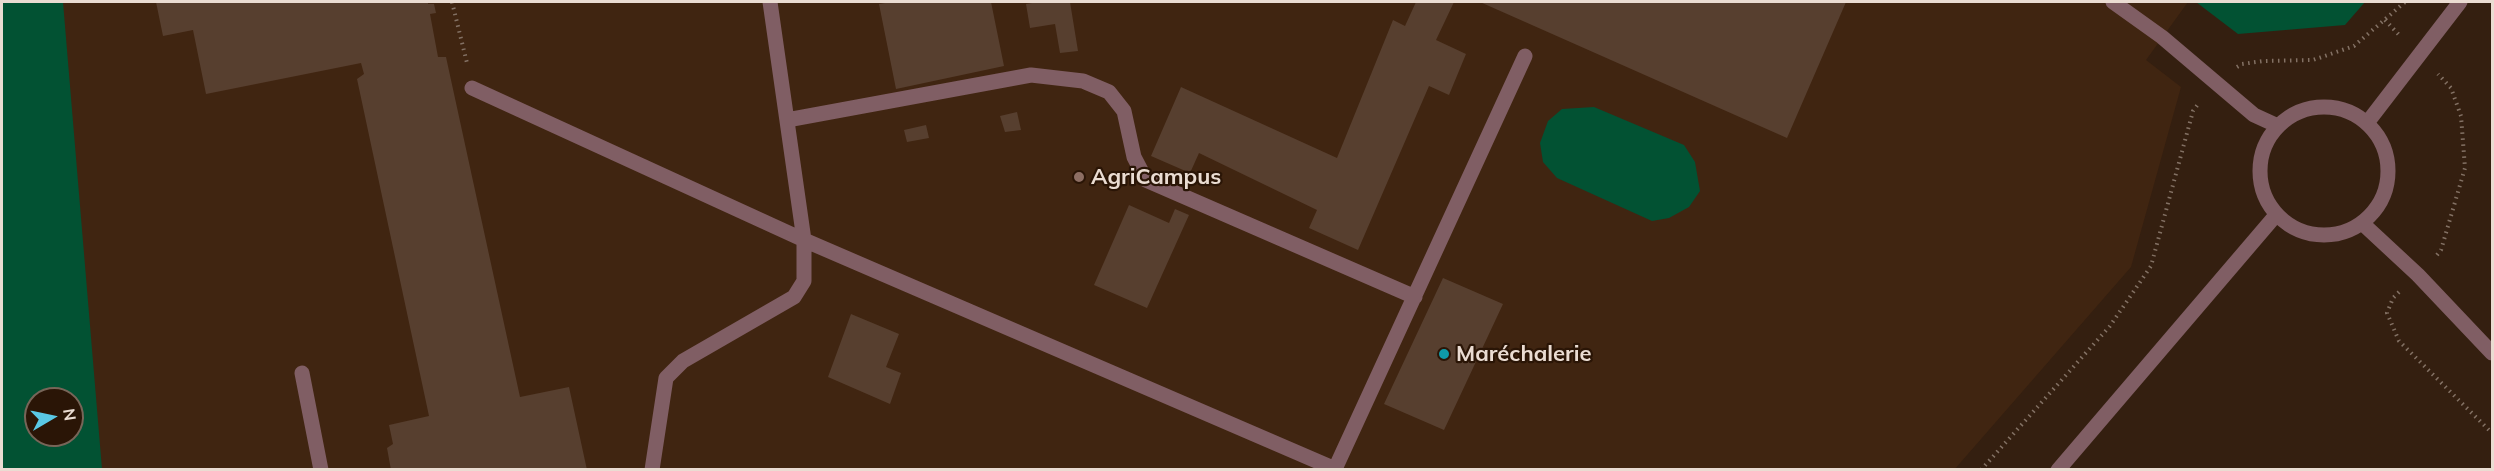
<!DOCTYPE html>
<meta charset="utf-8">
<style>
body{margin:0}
#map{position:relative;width:2494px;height:471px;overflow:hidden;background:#341f10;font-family:Mulish,sans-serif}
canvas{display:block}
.frame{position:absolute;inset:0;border:3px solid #eadcd2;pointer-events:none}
.north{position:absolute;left:24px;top:387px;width:60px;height:60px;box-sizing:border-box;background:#2a1506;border:2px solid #776558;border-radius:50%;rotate:81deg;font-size:16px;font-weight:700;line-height:24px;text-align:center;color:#eadcd2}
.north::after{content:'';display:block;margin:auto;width:21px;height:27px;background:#5ac8e5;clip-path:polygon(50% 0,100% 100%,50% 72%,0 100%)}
</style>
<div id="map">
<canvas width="2494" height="471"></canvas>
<div class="frame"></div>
<div class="north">N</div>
</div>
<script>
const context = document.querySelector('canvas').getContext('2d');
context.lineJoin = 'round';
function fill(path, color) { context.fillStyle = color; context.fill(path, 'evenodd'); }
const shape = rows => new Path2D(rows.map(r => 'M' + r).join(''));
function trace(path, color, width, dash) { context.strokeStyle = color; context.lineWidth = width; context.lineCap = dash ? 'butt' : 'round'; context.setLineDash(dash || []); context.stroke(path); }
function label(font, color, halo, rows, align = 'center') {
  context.font = font + ' Mulish,sans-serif'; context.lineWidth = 4.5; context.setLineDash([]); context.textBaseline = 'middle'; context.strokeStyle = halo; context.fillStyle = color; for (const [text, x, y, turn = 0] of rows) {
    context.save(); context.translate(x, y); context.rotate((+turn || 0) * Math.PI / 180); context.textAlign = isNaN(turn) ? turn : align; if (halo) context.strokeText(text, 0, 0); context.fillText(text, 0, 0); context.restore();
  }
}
fill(shape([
 [2,2,2188,2,2146,60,2181,87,2131,267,1954,470,2,469],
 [36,399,72,399,72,435,36,435]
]), '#402511');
fill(shape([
 [2,2,63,2,102,469,2,469],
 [36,399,72,399,72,435,36,435],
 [2196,2,2365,2,2345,25,2238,34],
 [1594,107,1684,145,1695,162,1700,191,1689,207,1669,218,1652,221,1557,178,1543,162,1540,143,1548,121,1562,109]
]), '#025233');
fill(shape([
 [156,2,428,2,428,4,434,4,436,13,430,14,438,57,446,57,520,397,569,387,587,470,391,470,387,448,393,444,389,425,429,416,357,79,364,74,361,63,206,94,193,30,163,36],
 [891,2,991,2,1004,66,896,89,879,4],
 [1038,2,1070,2,1078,51,1060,53,1055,24,1030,28,1026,4],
 [1416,2,1454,2,1436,40,1466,54,1449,95,1429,86,1358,250,1309,228,1317,210,1199,153,1190,173,1151,156,1181,87,1337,158,1393,20,1405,26],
 [1480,2,1846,2,1787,138],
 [1017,112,1021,130,1005,132,1000,116],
 [926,125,929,138,907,142,904,130],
 [1129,205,1169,223,1175,209,1189,215,1147,308,1094,285],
 [1443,278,1503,304,1444,430,1384,404],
 [851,314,899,334,886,367,901,373,890,404,828,377]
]), '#573f2f');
trace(shape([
 [452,2,467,63],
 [2385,20,2401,37],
 [2237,67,2242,64,2263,61,2313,60,2354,46,2405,2],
 [2437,255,2441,250,2465,168,2461,116,2451,88,2438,74],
 [2399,292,2393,298,2387,313,2399,341,2492,433],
 [1981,470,2110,326,2151,266,2193,111,2199,103]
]), '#837164', 4, [1.5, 4.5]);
trace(shape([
 [2113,2,2162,37,2254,115,2278,126],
 [472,88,804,240,1335,469,1525,56],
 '2260 171a64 64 0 1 1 128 0a64 64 0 1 1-128 0Z',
 [787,120,1031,75,1083,81,1109,92,1124,111,1134,157,1146,180,1415,297],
 [2367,123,2460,2],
 [2362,223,2418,275,2492,353],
 [302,373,321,470],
 [652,470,666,378,683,361,794,297,804,281,804,240,770,2],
 [2058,470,2276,215]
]), '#805e64', 15);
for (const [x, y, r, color] of [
 [1079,177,6,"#8d6e63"],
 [1444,354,6,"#0f9aa8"]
]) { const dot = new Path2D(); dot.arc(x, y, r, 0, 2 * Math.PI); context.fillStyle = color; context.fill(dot); trace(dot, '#2a1506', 2); }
label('bold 22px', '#eadcd2', '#2a1506', [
 ["AgriCampus",1091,177],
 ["Maréchalerie",1456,354]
], 'left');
</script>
